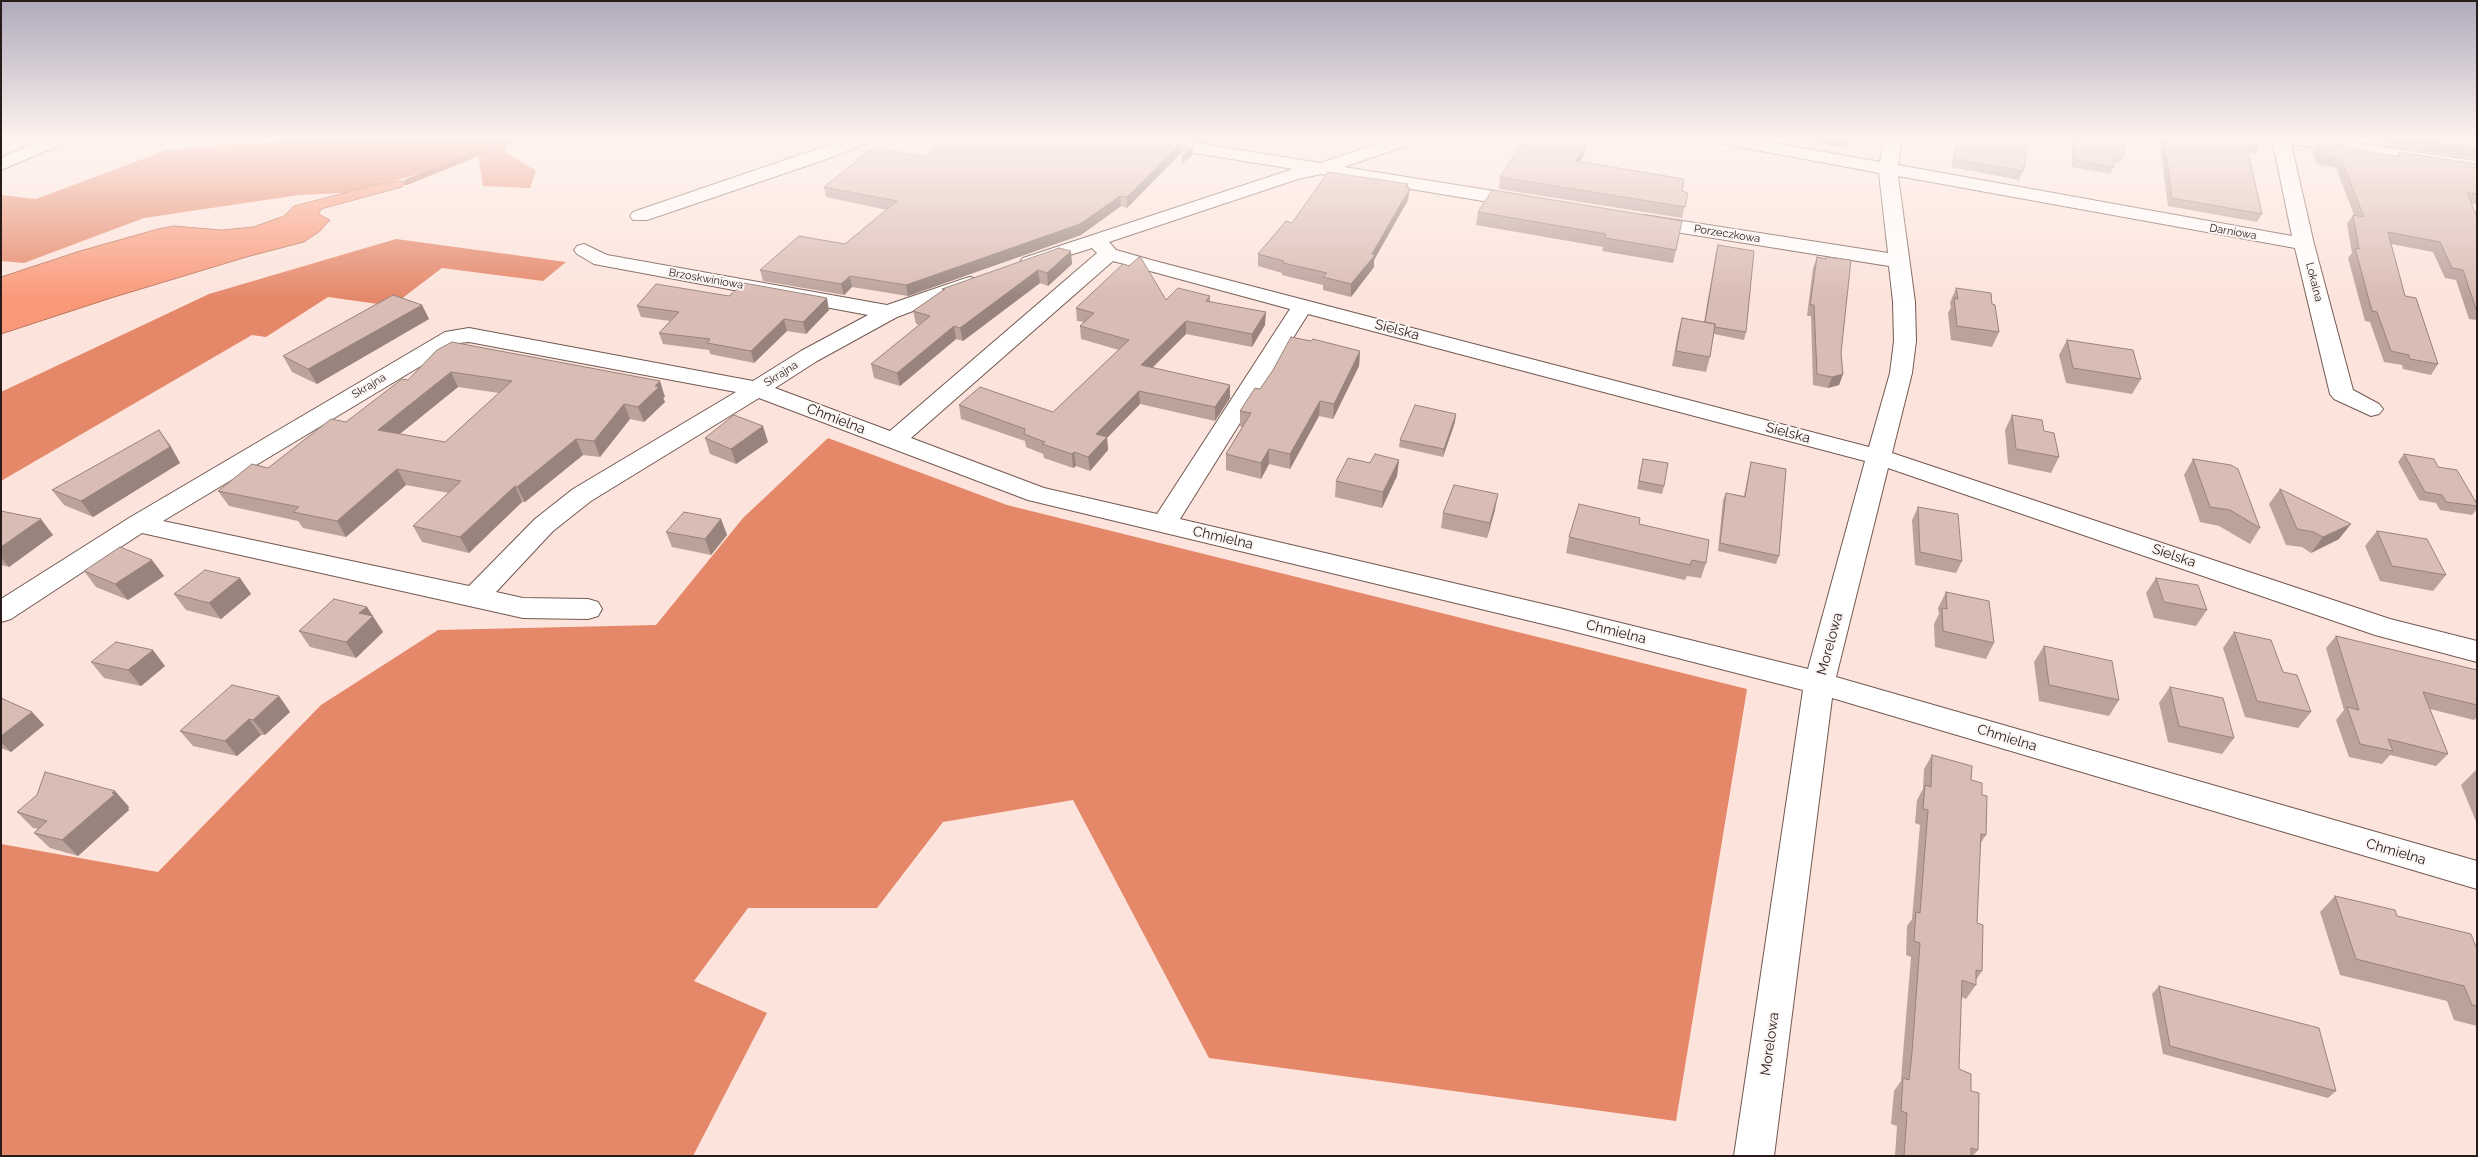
<!DOCTYPE html>
<style>
body{margin:0}
#map{position:relative;width:2478px;height:1157px;overflow:hidden;background:#fce4dc;font-family:Raleway,sans-serif}
canvas{display:block}
.frame{position:absolute;inset:0;border:2px solid #271c19;pointer-events:none}
</style>
<div id="map">
<canvas width="2478" height="1157"></canvas>
<div class="frame"></div>
</div>
<script>
const context = document.querySelector('canvas').getContext('2d');
context.lineJoin = 'round';
function fill(path, color) { context.fillStyle = color; context.fill(path, 'evenodd'); }
const shape = rows => new Path2D(rows.map(r => 'M' + r).join(''));
function trace(path, color, width, dash) { context.strokeStyle = color; context.lineWidth = width; context.lineCap = dash ? 'butt' : 'round'; context.setLineDash(dash || []); context.stroke(path); }
function label(font, color, halo, rows, align = 'center') {
  context.font = font + ' Raleway,sans-serif'; context.lineWidth = 4; context.setLineDash([]); context.textBaseline = 'middle'; context.strokeStyle = halo; context.fillStyle = color; for (const [text, x, y, turn = 0] of rows) {
    context.save(); context.translate(x, y); context.rotate((+turn || 0) * Math.PI / 180); context.textAlign = isNaN(turn) ? turn : align; if (halo) context.strokeText(text, 0, 0); context.fillText(text, 0, 0); context.restore();
  }
}
fill(shape([
 [287,138,519,138,510,139,504,151,536,171,530,188,483,186,478,155,360,192,299,195,144,218,24,263,1,261,1,195,36,199,167,150,281,141],
 [396,239,566,262,543,281,442,268,392,306,328,297,266,337,252,335,1,481,1,392,209,294],
 [828,438,1007,505,1747,689,1676,1121,1209,1058,1073,800,943,822,877,908,748,908,694,981,767,1013,693,1156,1,1156,1,844,158,872,321,705,438,630,656,625,743,518]
]), '#e58769');
const water = shape([
 [400,181,407,182,402,187,321,209,319,214,330,220,320,231,304,242,250,256,111,298,1,334,1,277,80,251,158,229,174,226,222,230,253,227,284,216,294,206,379,184,400,181]
]);
fill(water, '#f9997a');
trace(water, '#ba745d', 1);
trace(shape([
 [407,182,515,138]
]), '#ba745d', 6);
const street = shape([
 [849,138,873,138,870,142,824,160,647,220,633,220,630,216,633,212,849,138],
 [1125,138,1165,138,1320,163,1394,138,1420,138,1417,142,1344,167,1525,196,1532,198,1535,202,1532,206,1525,208,1321,174,1298,179,1109,242,1116,250,1151,260,1869,447,1890,373,1894,341,1893,302,1889,266,1644,227,1637,225,1634,221,1637,217,1644,215,1888,253,1879,173,1719,143,1713,142,1710,138,1747,138,1880,162,1884,138,1902,138,1898,165,2292,236,2272,138,2322,138,2477,161,2477,172,2291,144,2314,244,2353,390,2379,404,2383,409,2379,414,2371,416,2334,399,2330,394,2295,248,1898,176,1915,302,1916,341,1912,373,1892,453,2390,619,2477,641,2477,662,2375,635,1888,468,1836,677,2477,861,2477,889,1832,698,1774,1156,1734,1156,1803,690,1564,629,1028,500,759,398,591,501,553,531,496,592,523,598,588,599,598,602,602,609,598,616,588,619,523,618,142,533,11,619,1,622,1,599,129,518,445,332,469,328,753,381,801,351,868,315,594,264,577,254,574,250,577,246,584,244,607,255,887,305,963,279,970,277,977,279,981,283,977,287,897,317,817,361,775,388,890,431,1097,253,1092,248,1030,268,1023,266,1020,262,1023,258,1293,169,1134,143,1128,142,1125,138],
 [1113,261,1290,309,1157,514,1044,488,911,438,1113,261],
 [1308,314,1865,461,1808,669,1564,609,1180,519,1308,314],
 [469,342,736,392,573,489,535,519,469,586,163,521,459,343,469,342]
]);
const secondary = shape([
 [47,138,70,138,67,142,1,170,1,158,47,138]
]);
trace(street, '#725951', 2);
trace(secondary, '#725951', 2);
fill(street, '#fff');
fill(secondary, '#fff');
fill(shape([
 [1185,138,1211,138,1206,143,1185,139],
 [1814,138,1850,138,1846,148,1813,142],
 [1957,138,2027,138,2025,166,2019,180,1951,167],
 [2072,138,2123,138,2124,156,2120,163,2113,162,2114,167,2110,174,2072,167],
 [2159,138,2257,138,2259,146,2255,154,2248,153,2262,214,2257,222,2168,206],
 [2384,138,2477,138,2477,159,2388,146],
 [2318,140,2346,148,2397,156,2399,152,2477,164,2477,204,2472,204,2477,217,2477,320,2469,319,2456,280,2445,278,2433,252,2391,244,2405,296,2438,364,2431,375,2403,369,2402,365,2384,362,2370,322,2365,321,2348,258,2352,253,2347,224,2353,215,2354,215,2336,168,2316,164,2312,149],
 [1587,142,1585,153,1580,162,1682,191,1688,193,1682,218,1499,189,1500,177],
 [1181,143,1181,153,1127,208,1121,206,1081,235,908,296,852,287,844,295,763,281,760,270,845,244,887,210,826,197,824,187,925,157],
 [1407,188,1408,200,1374,260,1374,267,1351,297,1323,290,1323,285,1282,275,1282,273,1258,266,1258,254,1292,223],
 [1492,190,1676,250,1673,263,1602,251,1603,247,1476,225,1478,212],
 [1718,245,1746,332,1744,340,1714,334,1710,357,1706,372,1672,366,1678,333,1682,318,1704,322,1716,252],
 [1817,257,1826,259,1826,257,1841,353,1843,374,1839,385,1828,388,1813,385,1811,316,1807,316,1813,268],
 [1072,264,1048,286,1040,283,963,341,956,339,900,386,874,378,871,364,920,325,916,324,913,311,943,291,942,289],
 [1129,266,1166,300,1210,296,1210,302,1265,325,1252,347,1186,334,1153,367,1230,398,1215,421,1140,404,1107,438,1108,450,1090,471,1076,466,1073,468,1044,458,1043,454,1026,447,1025,441,961,419,959,405,1053,412,1119,350,1081,339,1080,326,1084,322,1077,321,1076,308],
 [1956,288,1992,304,1999,332,1992,347,1951,340,1948,313,1951,307,1950,303],
 [729,296,829,310,806,334,787,331,754,363,710,354,709,350,663,344,659,333,670,321,641,317,637,306],
 [422,305,429,319,317,384,292,372,283,356],
 [2067,340,2141,379,2132,394,2066,383,2059,355],
 [437,350,665,397,663,398,665,402,644,422,630,419,600,457,583,455,525,502,522,502,469,553,422,542,413,526,449,493,406,485,346,537,303,528,298,521,229,506,218,491,268,468,346,422,408,380],
 [458,387,499,393,445,442,400,434],
 [1360,351,1359,366,1333,419,1319,416,1290,469,1269,464,1261,479,1226,470,1226,454,1242,427,1240,426,1240,411,1260,389],
 [2012,415,2044,431,2059,457,2051,473,2008,464,2005,430],
 [1455,422,1443,457,1399,447,1400,440],
 [705,438,768,442,736,464,710,454],
 [170,445,180,463,93,517,64,505,52,490],
 [2404,454,2438,467,2477,504,2477,509,2472,515,2440,510,2436,503,2419,500,2398,462],
 [2193,459,2260,528,2250,544,2219,526,2200,522,2184,475],
 [1399,460,1397,476,1382,508,1335,497,1336,481,1370,463],
 [1751,462,1779,556,1776,564,1718,551,1723,500,1726,493,1744,496,1749,470],
 [1641,467,1664,486,1662,494,1637,489],
 [2280,489,2339,539,2311,553,2302,547,2286,545,2269,504],
 [1918,507,1962,561,1956,573,1915,565,1912,520],
 [1495,510,1487,538,1441,528,1443,513],
 [1,511,53,535,9,567,1,565],
 [721,519,727,535,711,555,672,547,666,532],
 [1639,524,1706,563,1701,578,1687,576,1685,580,1566,553,1569,537],
 [2377,531,2446,575,2433,591,2380,581,2365,546],
 [152,560,164,576,128,600,96,587,84,571],
 [240,578,251,594,221,619,186,610,174,594],
 [2156,578,2207,610,2196,626,2154,618,2146,593],
 [1946,592,1994,643,1986,659,1935,647,1934,624,1939,614,1938,608],
 [367,607,383,632,356,658,310,647,299,631],
 [2234,632,2283,672,2311,712,2298,728,2245,717,2223,648],
 [2336,636,2477,670,2477,717,2474,720,2430,709,2448,754,2436,766,2390,755,2382,764,2349,757,2336,720,2344,710,2326,648],
 [2044,646,2119,700,2109,716,2039,701,2034,662],
 [91,662,165,666,141,686,104,678],
 [2170,687,2234,738,2222,754,2168,742,2159,703],
 [279,696,290,712,265,735,261,735,237,756,193,746,180,731],
 [1,698,32,712,44,725,11,752,1,748],
 [1932,755,1971,780,1982,795,1986,835,1980,844,1977,923,1982,971,1976,980,1976,985,1966,999,1961,997,1959,1069,1971,1091,1978,1150,1973,1156,1895,1156,1897,1126,1891,1124,1894,1091,1901,1081,1902,1066,1911,957,1906,955,1907,926,1912,919,1920,825,1915,823,1917,800,1923,789,1924,769],
 [2477,769,2477,824,2461,785],
 [115,791,129,807,128,808,129,810,78,856,50,848,34,833,38,829,33,828,17,812],
 [2335,896,2397,916,2477,947,2477,1026,2454,1020,2447,1001,2340,975,2320,912],
 [2159,986,2336,1091,2328,1098,2163,1054,2152,994]
]), '#bba29a');
fill(shape([
 [187,138,223,138,189,141],
 [1206,138,1211,138,1206,143],
 [1587,142,1585,153,1574,172,1576,161],
 [1181,143,1181,153,1127,208,1127,197],
 [1193,148,1193,154,1182,164,1182,157],
 [1408,184,1407,193,1410,188,1408,200,1374,260,1374,267,1351,297,1351,284,1372,254],
 [1120,196,1121,206,1081,235,908,296,906,285],
 [1071,251,1072,264,1048,286,1047,273],
 [1038,270,1040,283,963,341,960,328],
 [850,276,852,287,844,295,841,284],
 [827,298,829,310,806,334,803,322],
 [422,305,429,319,317,384,308,369],
 [1266,312,1265,325,1252,347,1252,334],
 [784,319,787,331,754,363,751,351],
 [1186,321,1186,334,1142,378,1141,365],
 [954,326,956,339,900,386,897,373],
 [1360,351,1359,366,1333,419,1334,404],
 [451,372,458,387,386,445,378,430],
 [1843,374,1839,385,1828,388,1832,377],
 [660,381,665,397,663,398,665,402,644,422,638,407],
 [1230,385,1230,398,1215,421,1215,407],
 [1139,391,1140,404,1107,438,1108,450,1090,471,1088,457,1096,434],
 [1320,401,1319,416,1290,469,1290,454],
 [624,404,630,419,600,457,594,441],
 [1456,414,1455,422,1443,457,1444,449],
 [763,426,768,442,736,464,731,449],
 [159,430,170,445,180,463,93,517,81,501],
 [576,439,583,455,525,502,517,487],
 [1269,449,1269,464,1261,479,1261,463],
 [1074,452,1076,466,1073,468,1072,454],
 [1399,460,1397,476,1382,508,1383,492],
 [397,469,406,485,346,537,337,521],
 [515,486,522,502,469,553,460,537],
 [1498,494,1495,510,1487,538,1490,523],
 [41,519,53,535,9,567,1,557,1,547],
 [721,519,727,535,711,555,705,539],
 [2351,524,2339,539,2311,553,2323,537],
 [152,560,164,576,128,600,115,584],
 [240,578,251,594,221,619,209,603],
 [367,607,383,632,356,658,346,642,359,613],
 [153,650,165,666,141,686,128,670],
 [279,696,290,712,265,735,253,720],
 [32,712,44,725,11,752,1,742,1,736],
 [249,719,261,735,237,756,225,741],
 [115,791,129,807,128,808,129,810,78,856,62,840]
]), '#98847d');
const building = shape([
 [947,138,1152,138,1181,143,1127,197,1120,196,1080,224,906,285,850,276,841,284,760,270,799,236,845,244,897,201,824,187,874,147,925,157,947,138],
 [1525,138,1566,138,1587,142,1576,161,1684,179,1682,191,1688,193,1685,207,1500,177,1525,138],
 [1828,138,1850,138,1848,141,1828,138],
 [1958,138,2027,138,2025,166,2023,166,2023,171,1954,159,1958,138],
 [2075,138,2123,138,2124,156,2113,154,2114,167,2075,160,2075,138],
 [2164,138,2257,138,2259,146,2246,143,2262,214,2172,198,2164,138],
 [2400,138,2477,138,2477,149,2400,138],
 [2318,140,2344,144,2346,148,2401,157,2399,152,2477,164,2477,194,2467,193,2477,217,2477,309,2476,309,2463,270,2452,268,2440,242,2388,232,2405,296,2416,298,2438,364,2410,359,2409,355,2391,351,2377,312,2372,311,2355,248,2359,249,2353,215,2364,217,2341,159,2321,155,2318,140],
 [1183,146,1193,148,1182,157,1183,146],
 [1328,172,1408,184,1406,187,1410,188,1372,254,1375,255,1351,284,1323,277,1327,273,1283,263,1284,261,1258,254,1286,221,1292,223,1328,172],
 [1492,190,1682,221,1676,250,1605,238,1606,234,1478,212,1492,190],
 [1718,245,1754,251,1746,332,1715,327,1715,324,1705,322,1718,245],
 [1059,248,1071,251,1047,273,1038,270,960,328,954,326,897,373,871,364,930,316,913,311,945,289,942,289,1059,248],
 [1139,257,1141,258,1166,300,1178,288,1210,296,1206,301,1266,312,1252,334,1186,321,1141,365,1230,385,1215,407,1139,391,1096,434,1107,437,1088,457,1074,452,1072,454,1042,444,1045,442,1024,434,1025,429,959,405,980,387,1053,412,1129,340,1080,326,1094,313,1076,308,1123,264,1129,266,1139,257],
 [1817,257,1826,259,1826,257,1851,260,1841,353,1843,374,1832,377,1817,374,1814,305,1810,305,1817,257],
 [744,283,827,298,803,322,784,319,751,351,707,343,710,339,659,333,679,312,637,306,656,284,729,296,744,283],
 [1956,288,1991,293,1992,304,1995,305,1999,332,1957,326,1954,298,1958,299,1956,288],
 [393,295,422,305,308,369,283,356,393,295],
 [1682,318,1715,324,1710,357,1676,351,1682,318],
 [1291,337,1311,341,1313,339,1360,351,1334,404,1320,401,1290,454,1269,449,1261,463,1226,454,1251,413,1240,411,1255,388,1260,389,1273,370,1291,337],
 [2067,340,2133,350,2141,379,2073,368,2067,340],
 [452,342,660,381,655,386,659,387,638,407,624,404,594,441,576,439,517,487,515,486,460,537,413,526,461,481,397,469,337,521,293,512,299,507,218,491,252,464,268,468,331,419,346,422,402,379,408,380,437,350,452,342],
 [451,372,512,381,445,442,378,430,451,372],
 [1415,405,1456,414,1444,449,1400,440,1415,405],
 [734,415,763,426,731,449,705,438,734,415],
 [2012,415,2042,420,2044,431,2054,433,2059,457,2016,449,2012,415],
 [159,430,170,447,81,501,52,490,159,430],
 [1375,454,1399,460,1383,492,1336,481,1348,458,1370,463,1375,454],
 [2404,454,2434,459,2438,467,2457,470,2477,504,2477,506,2446,502,2442,495,2425,492,2404,454],
 [1643,459,1668,463,1664,486,1639,481,1643,459],
 [2193,459,2231,465,2238,469,2260,528,2230,510,2210,507,2193,459],
 [1751,462,1786,469,1779,556,1720,543,1726,493,1745,497,1751,462],
 [1454,485,1498,494,1490,523,1443,513,1454,485],
 [2280,489,2351,524,2323,537,2314,532,2297,529,2280,489],
 [1579,504,1640,518,1639,524,1709,540,1706,563,1692,560,1690,565,1569,537,1579,504],
 [1918,507,1958,514,1962,561,1920,552,1918,507],
 [1,511,41,519,1,547,1,511],
 [684,512,721,519,705,539,666,532,684,512],
 [2377,531,2427,539,2446,575,2392,566,2377,531],
 [120,547,152,560,115,584,84,571,120,547],
 [205,570,240,578,209,603,174,594,205,570],
 [2156,578,2198,585,2207,610,2164,602,2156,578],
 [1946,592,1989,601,1994,643,1943,631,1942,608,1947,609,1946,592],
 [334,599,367,607,359,613,373,616,346,642,299,631,334,599],
 [2234,632,2271,640,2283,672,2297,675,2311,712,2257,701,2234,632],
 [2336,636,2477,670,2477,705,2423,692,2448,754,2388,739,2393,751,2360,744,2347,707,2359,710,2336,636],
 [116,642,153,650,128,670,91,662,116,642],
 [2044,646,2112,661,2119,700,2049,685,2044,646],
 [232,685,279,696,253,720,249,719,225,741,180,731,232,685],
 [2170,687,2223,698,2234,738,2179,726,2170,687],
 [1,698,32,712,1,736,1,698],
 [1932,755,1972,766,1971,780,1982,783,1982,795,1987,796,1986,835,1981,834,1977,923,1983,925,1982,971,1976,970,1976,985,1962,980,1959,1069,1971,1074,1971,1091,1979,1093,1978,1150,1971,1148,1971,1156,1904,1156,1907,1113,1901,1111,1903,1078,1909,1080,1912,1053,1920,943,1914,941,1916,912,1920,913,1928,810,1923,809,1925,785,1931,787,1932,755],
 [45,772,115,791,112,793,115,794,62,840,34,833,47,821,17,812,37,795,45,772],
 [2335,896,2395,910,2397,916,2471,934,2476,947,2477,947,2477,1006,2472,1005,2464,986,2356,959,2335,896],
 [2159,986,2319,1028,2336,1091,2170,1046,2159,986]
]);
fill(building, '#d9bcb3');
trace(building, '#98847d', 1);
const sky = context.createLinearGradient(0, 0, 0, 300);
sky.addColorStop(0, '#afa9bc');
sky.addColorStop(0.46, '#fef3ef');
sky.addColorStop(1, '#fef3ef00');
context.fillStyle = sky;
context.fillRect(0, 0, 2478, 300);
label('11px', '#271c19', '#fbf5f3', [
 ["Darniowa",2233,232,10],
 ["Porzeczkowa",1727,234,9],
 ["Brzoskwiniowa",706,279,10],
 ["Lokalna",2314,282,76],
 ["Skrajna",781,374,-32],
 ["Skrajna",369,386,-31]
]);
label('14px', '#271c19', '#fbf5f3', [
 ["Sielska",1397,330,15],
 ["Chmielna",836,419,21],
 ["Sielska",1788,433,15],
 ["Chmielna",1223,538,13],
 ["Sielska",2174,556,19],
 ["Chmielna",1616,632,14],
 ["Morelowa",1830,644,-75],
 ["Chmielna",2007,738,17],
 ["Chmielna",2396,852,16],
 ["Morelowa",1770,1044,-82]
]);
</script>
